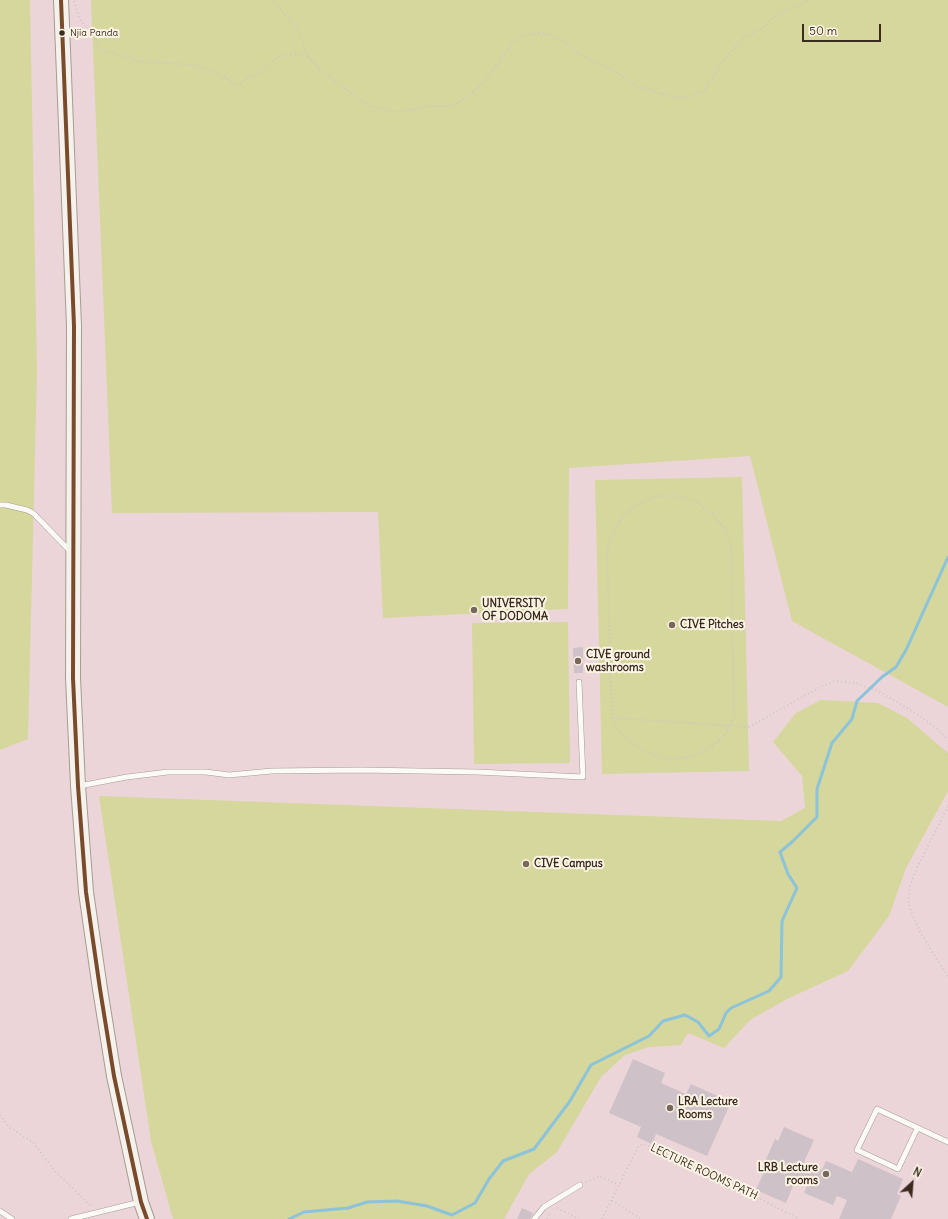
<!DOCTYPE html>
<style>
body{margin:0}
#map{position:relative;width:948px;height:1219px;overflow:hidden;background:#e7dbcb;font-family:Delius,sans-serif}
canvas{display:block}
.north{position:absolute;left:892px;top:1163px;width:40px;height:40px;-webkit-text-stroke:3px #fcf5e5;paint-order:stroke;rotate:26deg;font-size:11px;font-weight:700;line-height:16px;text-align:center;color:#3b2a1e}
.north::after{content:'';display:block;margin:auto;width:14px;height:18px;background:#3b2a1e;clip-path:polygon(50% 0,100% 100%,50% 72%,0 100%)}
.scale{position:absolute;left:802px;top:24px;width:79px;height:18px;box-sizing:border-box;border:2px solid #3b2a1e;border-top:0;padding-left:5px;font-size:12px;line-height:14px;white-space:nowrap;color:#3b2a1e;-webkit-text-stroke:3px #fcf5e5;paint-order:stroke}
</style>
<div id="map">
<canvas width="948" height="1219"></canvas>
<div class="north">N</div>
<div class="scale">50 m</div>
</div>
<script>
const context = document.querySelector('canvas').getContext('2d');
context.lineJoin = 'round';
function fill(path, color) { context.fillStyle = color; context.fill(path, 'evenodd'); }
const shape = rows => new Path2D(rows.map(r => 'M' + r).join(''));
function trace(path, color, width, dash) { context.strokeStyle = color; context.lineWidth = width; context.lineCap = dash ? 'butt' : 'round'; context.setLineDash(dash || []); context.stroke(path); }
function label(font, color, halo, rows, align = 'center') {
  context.font = font + ' Delius,sans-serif'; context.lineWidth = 4; context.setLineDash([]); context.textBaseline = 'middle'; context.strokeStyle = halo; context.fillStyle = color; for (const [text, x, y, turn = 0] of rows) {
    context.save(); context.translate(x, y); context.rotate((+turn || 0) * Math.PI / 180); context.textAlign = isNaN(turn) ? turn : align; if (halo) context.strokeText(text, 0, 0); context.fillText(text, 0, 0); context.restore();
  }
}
fill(shape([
 [0,0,948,0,948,1219,0,1219]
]), '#ecd5d9');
fill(shape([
 [0,0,30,0,37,371,28,739,0,750],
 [91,0,948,0,948,707,792,621,750,456,569,468,568,609,383,618,378,512,112,513],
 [742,477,749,771,602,774,595,480],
 [568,622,570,763,474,764,472,623],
 [821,700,878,703,907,718,948,753,948,791,906,868,889,916,848,971,787,999,750,1020,724,1048,688,1033,681,1045,649,1047,625,1055,601,1077,557,1152,529,1174,504,1219,173,1219,151,1141,99,796,781,821,805,808,802,776,773,742,796,713]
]), '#d5d79c');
trace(shape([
 [289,1219,304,1212,348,1208,367,1202,397,1201,427,1206,452,1215,475,1203,489,1179,503,1161,534,1149,570,1101,591,1065,649,1036,663,1021,685,1015,698,1022,709,1036,719,1029,726,1013,731,1008,769,991,781,977,782,921,797,888,788,874,780,852,792,842,817,817,817,789,832,743,852,719,857,701,882,677,896,667,906,650,948,557]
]), '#8bc3da', 3);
fill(shape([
 [583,647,583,673,574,673,573,648],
 [633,1059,665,1073,661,1083,686,1094,691,1084,731,1102,707,1156,656,1134,652,1144,637,1137,641,1127,609,1113],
 [784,1127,814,1140,804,1162,822,1170,826,1161,852,1172,858,1159,903,1179,897,1194,901,1196,891,1219,839,1219,847,1200,837,1196,833,1205,804,1193,809,1181,797,1176,786,1203,756,1190,763,1174,760,1173,775,1139,778,1141],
 [522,1208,533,1213,530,1219,517,1219]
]), '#cec2c8');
const lane = shape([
 [0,505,6,505,27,510,33,513,71,552],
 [79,786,127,777,168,772,206,772,229,775,272,771,361,770,477,772,583,777,579,682],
 [916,1131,898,1169,857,1150,877,1109,948,1142],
 [0,1211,12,1219],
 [71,1219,140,1202],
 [534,1219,544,1207,580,1185]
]);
const secondary = shape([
 [61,0,74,326,73,678,78,786,86,892,100,989,114,1076,141,1202,147,1219]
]);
trace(lane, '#a69c91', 6);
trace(secondary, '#a69c91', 16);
trace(shape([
 [272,0,298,29,308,56,315,65,364,103,372,107,396,112,430,106,450,106,462,101,480,86,514,42,522,36,540,33,551,35,563,41,582,56,613,70,637,86,666,95,680,98,688,97,703,92,711,81,723,60,746,36,763,28,772,18,788,8,794,8,810,0],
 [74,1,79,18,96,40,99,48,102,50,143,62,170,63,192,65,205,68,228,79,236,86,240,85,244,80,258,74,278,57,296,54,308,56],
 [658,496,676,496,685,498,693,500,701,505,713,515,724,528,731,543,734,716,728,730,723,738,702,752,685,758,667,759,650,754,643,751,623,735,614,723,612,717,607,553,609,544,616,527,626,514,641,502,658,496],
 [613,718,749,727,824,685,836,681,856,683,880,692,917,714,936,728,948,740],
 [948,806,917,868,910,886,908,899,911,911,920,932,948,977],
 [0,1115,9,1127,33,1142,55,1171,92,1207],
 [586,1182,599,1176,619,1185],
 [612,1201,641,1219],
 [557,1208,579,1219],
 [547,1219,550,1213],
 [602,1219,638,1147,641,1145,644,1144,726,1181,799,1219]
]), '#cbc7c2', 2, [1, 3]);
trace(lane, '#fbfaf7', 5);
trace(secondary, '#f5f1ed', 14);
trace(shape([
 [61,0,74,326,73,678,78,786,86,892,100,989,114,1076,141,1202,147,1219]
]), '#7a4b2a', 4);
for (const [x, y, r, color] of [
 [62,33,3.5,"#3b2a1e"],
 [474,610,4,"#77685b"],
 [672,625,4,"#77685b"],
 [578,661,4,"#77685b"],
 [526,864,4,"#77685b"],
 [670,1108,4,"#77685b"],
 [826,1174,4,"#77685b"]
]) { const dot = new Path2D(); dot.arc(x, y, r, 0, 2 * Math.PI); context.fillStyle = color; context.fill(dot); trace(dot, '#fcf5e5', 1.5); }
label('10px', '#3b2a1e', '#fcf5e5', [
 ["Njia Panda",70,33]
], 'left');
label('bold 11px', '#3b2a1e', '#fcf5e5', [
 ["UNIVERSITY",482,604],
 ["OF DODOMA",482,617],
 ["CIVE Pitches",680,625],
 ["CIVE ground",586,655],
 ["washrooms",586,668],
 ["CIVE Campus",534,864],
 ["LRA Lecture",678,1102],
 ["Rooms",678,1115],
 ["LRB Lecture",818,1168,"right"],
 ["rooms",818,1181,"right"]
], 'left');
label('11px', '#3b2a1e', '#fcf5e5', [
 ["LECTURE ROOMS PATH",704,1172,25]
]);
</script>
